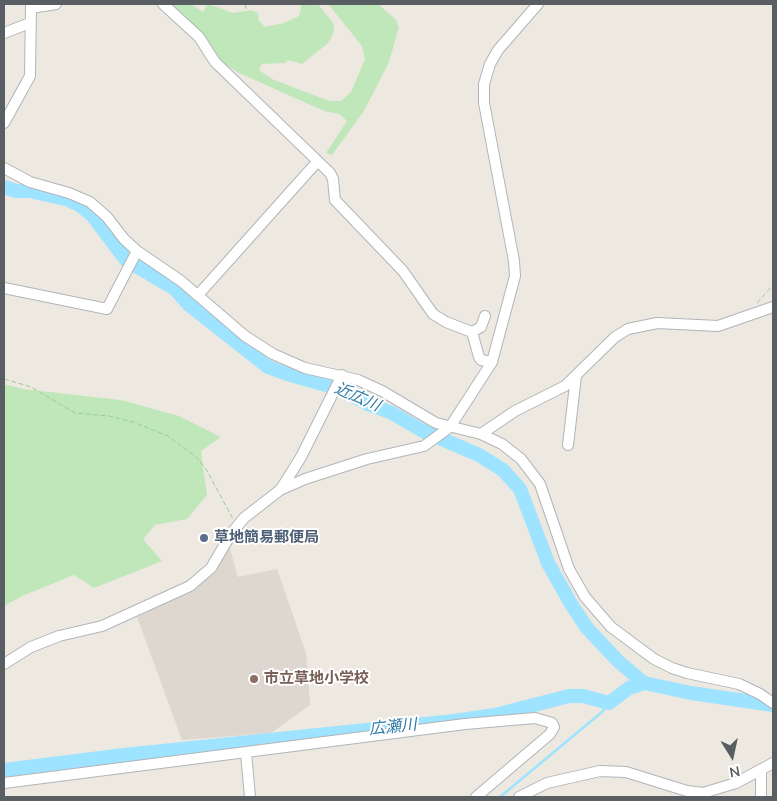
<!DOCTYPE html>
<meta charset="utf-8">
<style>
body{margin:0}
#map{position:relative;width:777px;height:801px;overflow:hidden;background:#ede8e0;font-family:"Nunito Sans",sans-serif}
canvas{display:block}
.frame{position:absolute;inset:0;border:5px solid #595e62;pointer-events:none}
.north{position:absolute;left:707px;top:731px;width:50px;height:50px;-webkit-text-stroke:4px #fff;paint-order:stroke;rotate:170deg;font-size:14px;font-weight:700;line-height:20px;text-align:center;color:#595e62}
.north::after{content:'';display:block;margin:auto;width:18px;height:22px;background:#595e62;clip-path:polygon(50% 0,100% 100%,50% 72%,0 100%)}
</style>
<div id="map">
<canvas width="777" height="801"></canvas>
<div class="frame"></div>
<div class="north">N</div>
</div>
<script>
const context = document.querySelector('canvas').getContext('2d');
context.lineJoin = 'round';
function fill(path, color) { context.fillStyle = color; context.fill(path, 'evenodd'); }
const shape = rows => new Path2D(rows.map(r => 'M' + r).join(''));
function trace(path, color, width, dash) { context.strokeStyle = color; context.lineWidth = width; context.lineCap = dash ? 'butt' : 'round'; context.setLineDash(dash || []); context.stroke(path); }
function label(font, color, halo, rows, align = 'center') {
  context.font = font + ' "Nunito Sans","Noto Sans JP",sans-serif'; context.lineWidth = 4; context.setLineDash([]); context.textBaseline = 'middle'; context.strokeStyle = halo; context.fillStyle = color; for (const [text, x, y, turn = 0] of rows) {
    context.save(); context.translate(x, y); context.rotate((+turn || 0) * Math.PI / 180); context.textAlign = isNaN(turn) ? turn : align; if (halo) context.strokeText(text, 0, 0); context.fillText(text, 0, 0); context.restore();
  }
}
fill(shape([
 [229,545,238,577,277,569,306,653,310,705,271,733,182,740,137,617,195,589,215,570]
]), '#ddd7cf');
fill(shape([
 [166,4,191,4,203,12,208,4,233,13,252,10,258,13,259,21,265,27,284,23,299,16,301,8,300,4,318,4,334,24,333,35,327,44,302,64,288,60,285,63,262,64,259,70,272,79,329,101,341,101,351,92,365,59,362,46,328,4,378,4,396,20,399,27,389,62,364,111,332,155,326,153,347,121,339,114,324,111,237,72,223,63,208,42],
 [4,384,23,389,121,400,179,416,221,437,201,451,207,495,187,519,155,525,143,539,162,561,94,588,74,575,22,596,4,606]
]), '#c0e7ba');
trace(shape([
 [500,797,602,712,609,703]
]), '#9ee3ff', 2.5);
trace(shape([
 [4,187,16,191,30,191,69,200,81,206,92,215,126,260,175,289,188,304,268,367,287,374,340,389,370,405,390,412,423,431,479,455,503,470,520,489,548,563,571,604,587,628,619,662,644,683],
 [4,770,124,755,454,721,495,715,569,696,583,696,609,703,629,688,644,683,691,693,773,705]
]), '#9ee3ff', 14);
const minor = shape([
 [163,4,199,37,215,62,330,173,333,179,335,200,403,271,433,314,446,322,472,332,479,357,481,360,492,362],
 [31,8,56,4],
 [4,33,30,23],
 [4,123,30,76,31,4],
 [4,168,30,182,69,193,90,202,107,217,124,239,137,251,181,281,245,336,273,354,305,368,358,380,382,391,436,423,481,434,502,444,521,459,540,484,569,569,585,597,611,627,654,659,672,668,687,673,739,684,760,694,773,703],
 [4,288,107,309,137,251],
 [198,295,317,162],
 [472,332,481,327,485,316],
 [481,434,515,411,565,386,615,337,628,329,657,323,718,326,773,307],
 [568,445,576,376],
 [281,489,301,457,342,375],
 [4,664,31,647,59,636,102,626,190,586,211,568,231,534,244,518,280,490,305,479,367,459,424,446,450,427,492,362,515,276,514,261,484,103,484,84,490,64,498,50,538,4],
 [246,753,250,797],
 [4,783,465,724,535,718,552,723,554,727,550,734,476,797],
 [519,797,547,783,600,771,626,772,687,791,703,793,736,783,773,763],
 [761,797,761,770]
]);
trace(minor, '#b1b5b9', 12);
trace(shape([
 [245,4,246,9],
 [757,303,773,285],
 [4,379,31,387,75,413,109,416,133,422,168,436,196,457,206,469,233,519]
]), '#95ce9c', 1, [5, 2.5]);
trace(minor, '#fff', 10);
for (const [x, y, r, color] of [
 [204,538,5,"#5c6f8a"],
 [254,679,5,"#8d6e63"]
]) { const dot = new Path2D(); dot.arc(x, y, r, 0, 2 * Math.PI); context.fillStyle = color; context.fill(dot); trace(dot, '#fff', 2); }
label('bold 15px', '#4e5e75', '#fff', [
 ["草地簡易郵便局",214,538]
], 'left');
label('bold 15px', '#785e54', '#fff', [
 ["市立草地小学校",264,679]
], 'left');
label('italic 16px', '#317ba5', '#fff', [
 ["近広川",357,398,24],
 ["広瀬川",393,728,-6]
]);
</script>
